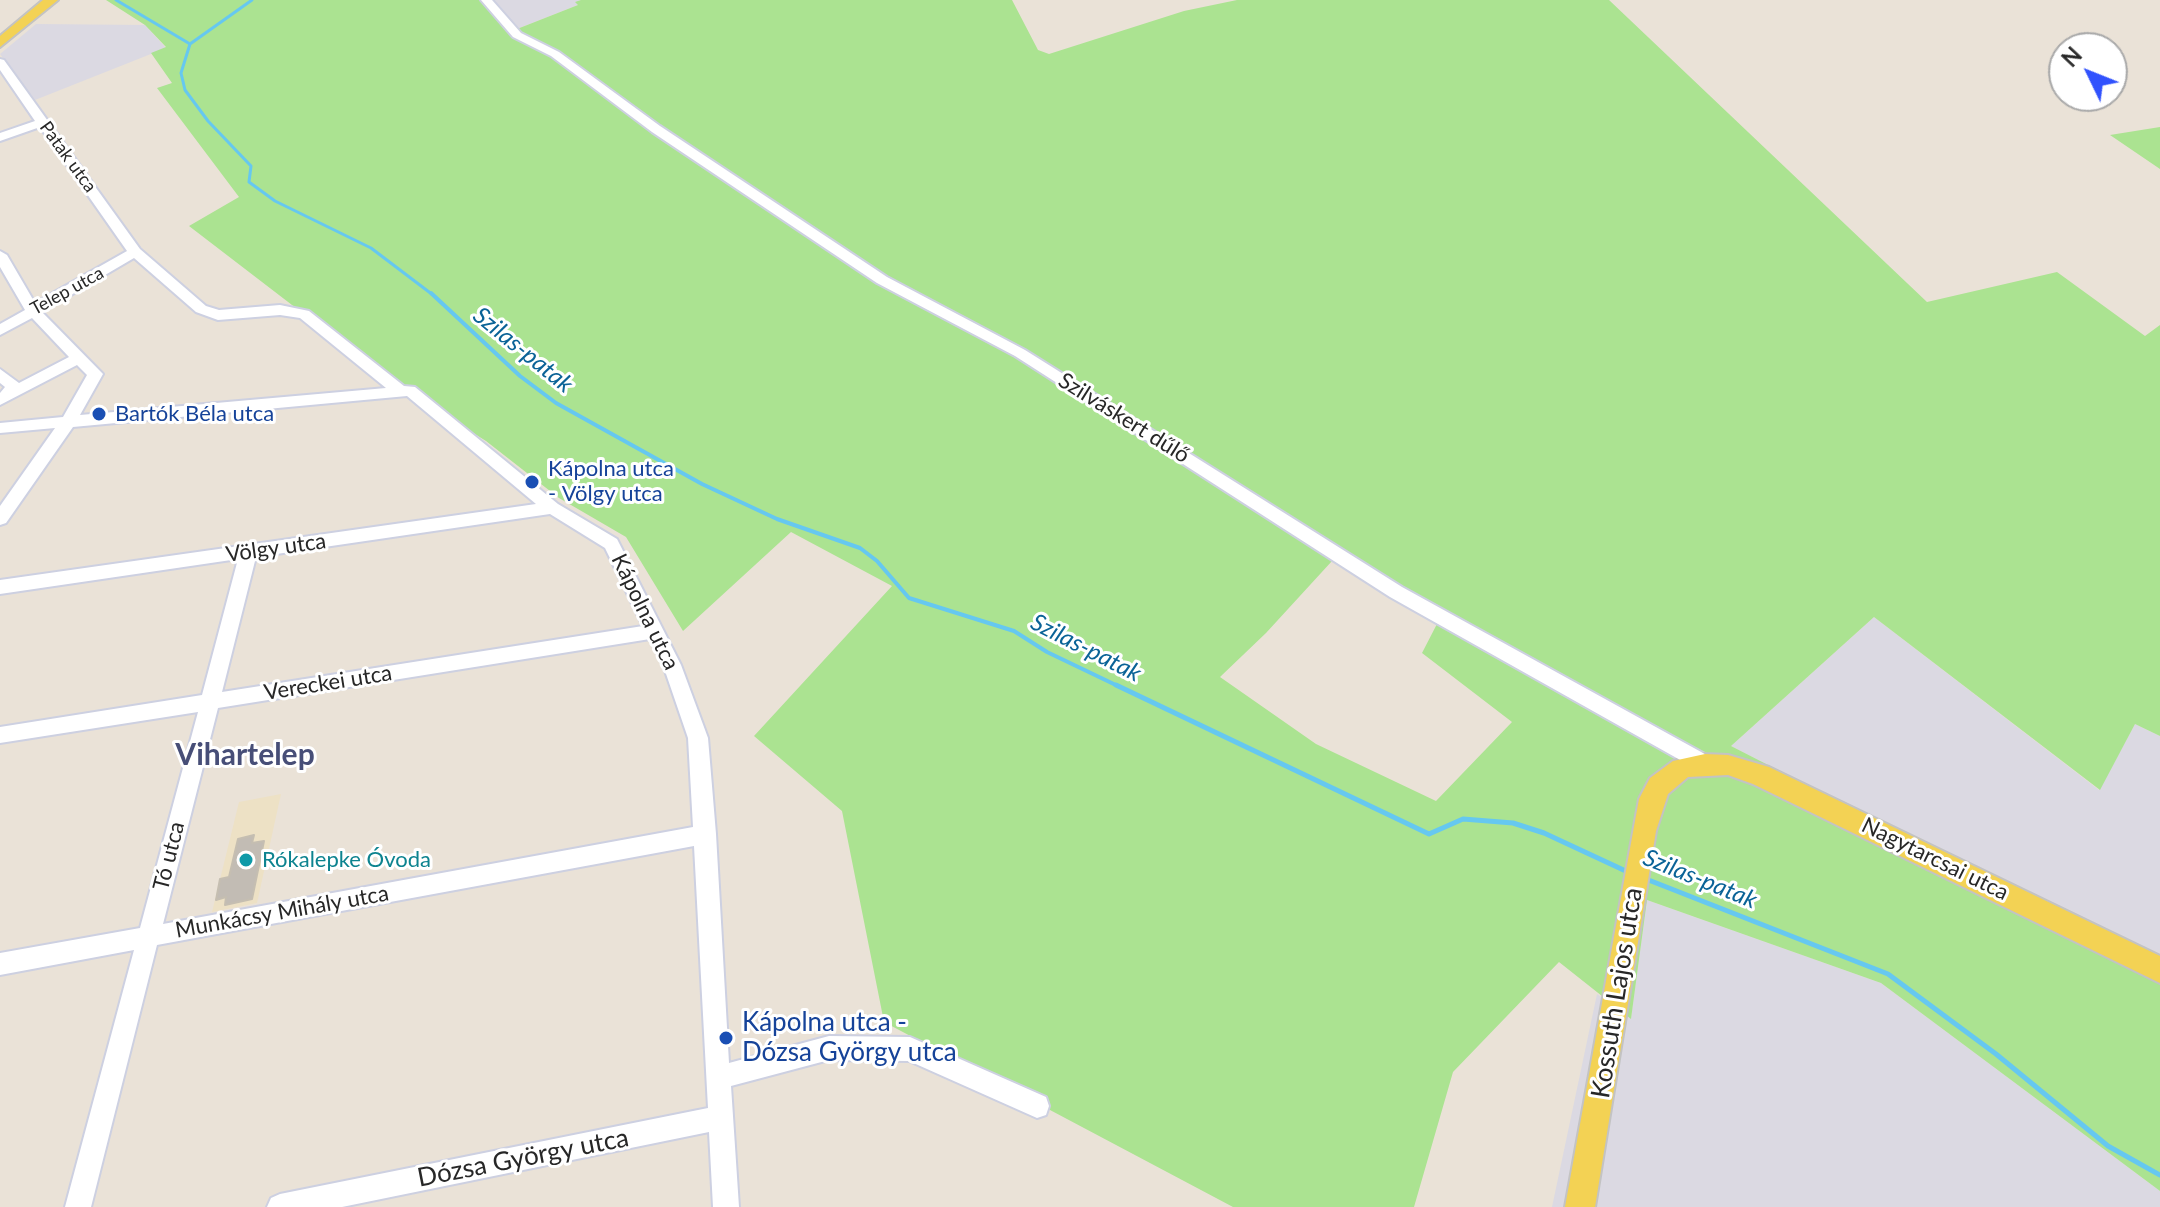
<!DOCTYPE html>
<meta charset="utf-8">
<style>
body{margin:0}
#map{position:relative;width:2160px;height:1207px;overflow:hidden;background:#eae2d7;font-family:Lato,sans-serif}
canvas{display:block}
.north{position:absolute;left:2048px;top:32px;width:80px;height:80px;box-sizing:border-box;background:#fff;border:2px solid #a9a9a9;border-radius:50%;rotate:313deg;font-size:22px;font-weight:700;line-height:32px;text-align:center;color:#272727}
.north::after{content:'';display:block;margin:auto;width:28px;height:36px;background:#3152fd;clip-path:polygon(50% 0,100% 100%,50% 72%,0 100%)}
</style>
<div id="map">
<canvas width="2160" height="1207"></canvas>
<div class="north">N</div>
</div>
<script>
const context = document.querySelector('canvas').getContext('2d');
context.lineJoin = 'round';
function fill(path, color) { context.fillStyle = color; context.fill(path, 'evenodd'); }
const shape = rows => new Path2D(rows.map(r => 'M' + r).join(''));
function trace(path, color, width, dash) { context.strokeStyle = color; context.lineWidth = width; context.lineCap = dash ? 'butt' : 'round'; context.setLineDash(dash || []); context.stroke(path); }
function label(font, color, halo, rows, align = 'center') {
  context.font = font + ' Lato,sans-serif'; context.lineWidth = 6; context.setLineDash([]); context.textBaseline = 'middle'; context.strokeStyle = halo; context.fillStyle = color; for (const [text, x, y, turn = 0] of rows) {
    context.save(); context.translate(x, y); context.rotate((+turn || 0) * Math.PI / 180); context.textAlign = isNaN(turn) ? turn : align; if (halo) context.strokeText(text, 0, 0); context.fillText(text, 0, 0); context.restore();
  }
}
fill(shape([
 [492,0,581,0,576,2,578,5,517,29],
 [36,24,145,25,166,48,35,100,0,54],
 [1874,617,2099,790,2135,724,2160,736,2160,958,1993,880,1731,746],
 [1647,900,1881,983,2160,1191,2160,1207,1552,1207,1597,994,1631,1018]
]), '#dbd9e2');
fill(shape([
 [281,794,257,903,212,912,239,802]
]), '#ede1c5');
fill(shape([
 [106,0,492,0,517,29,578,5,575,2,581,0,1012,0,1038,50,1049,54,1184,11,1237,0,1609,0,1927,302,2057,272,2145,336,2160,325,2160,736,2135,724,2100,790,1874,617,1731,746,1993,880,2160,958,2160,1191,1881,983,1647,900,1631,1019,1559,962,1453,1072,1414,1207,1233,1207,884,1022,842,811,754,736,892,586,791,532,683,631,626,537,559,498,486,441,395,384,189,226,239,197,157,88,172,83,151,53,166,47,145,25],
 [1332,561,1438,622,1422,653,1512,722,1436,801,1316,744,1220,677,1266,633],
 [2160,127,2160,169,2110,135]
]), '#abe391');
trace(shape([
 [116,0,190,44,181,73,185,90,208,121,251,166,249,182,275,201,371,248,433,295],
 [190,44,252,0]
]), '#66c8f0', 3);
trace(shape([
 [431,293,520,376,556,403,702,484,777,519,860,548,877,561,909,598,1014,631,1047,652,1120,687]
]), '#66c8f0', 4);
trace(shape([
 [1116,685,1429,834,1463,819,1513,823,1544,833,1630,873],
 [1646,879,1888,974,1996,1054,2108,1146,2160,1175]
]), '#66c8f0', 5);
const building = shape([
 [254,835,252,843,264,841,252,899,225,905,226,897,216,900,220,879,229,877,238,839,254,835]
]);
fill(building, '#c2bcb4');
trace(building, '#c5beb1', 2);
const minor = shape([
 [481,0,492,0,521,33,559,52,660,126,887,277,1025,350,1402,587,1712,758,1715,764,1712,770,1705,773,1698,770,1390,597,1015,356,877,283,652,132,551,56,513,37,481,0],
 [0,59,4,60,140,249,206,306,219,310,280,305,309,311,404,386,415,387,558,504,617,539,681,665,708,738,716,834,729,1063,829,1036,910,1037,1046,1097,1049,1106,1046,1115,1037,1118,909,1061,829,1060,731,1086,739,1207,713,1207,709,1132,342,1207,267,1207,271,1198,280,1194,708,1108,694,846,157,945,91,1207,65,1207,134,950,0,975,0,953,140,928,198,712,0,743,0,727,202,695,238,559,0,594,0,580,536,504,407,396,73,427,6,523,0,525,0,506,55,428,0,433,0,423,63,417,87,375,77,365,0,405,0,393,5,387,0,383,0,369,19,383,69,357,32,318,0,335,0,324,25,310,0,267,0,251,7,255,35,303,127,251,40,127,0,141,0,133,35,121,0,70,0,59],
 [134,258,196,312,218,320,280,315,300,318,386,388,80,415,103,374,42,312,134,258],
 [550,514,605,548,643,626,222,692,256,557,550,514],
 [650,639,663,665,688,738,693,827,163,924,218,708,650,639]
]);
const major = shape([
 [43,0,58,0,0,47,0,36,43,0],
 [1705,754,1728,755,1769,767,2160,956,2160,983,1753,784,1728,775,1688,777,1668,794,1656,831,1595,1207,1565,1207,1639,799,1650,778,1673,761,1705,754]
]);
trace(minor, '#cdd0e1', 4);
trace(major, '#c3c3c3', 4);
fill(minor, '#fff');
fill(major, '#f3d254');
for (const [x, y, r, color] of [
 [99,414,8,"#1a4fb4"],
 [532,482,8,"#1a4fb4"],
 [246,860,8,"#0f9aa8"],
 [726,1038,8,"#1a4fb4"]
]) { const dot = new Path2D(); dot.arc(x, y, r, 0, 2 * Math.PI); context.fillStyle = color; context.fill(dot); trace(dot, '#fff', 3); }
label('18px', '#272727', '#fff', [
 ["Patak utca",68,157,54],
 ["Telep utca",67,291,-29]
]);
label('22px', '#164399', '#fff', [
 ["Bartók Béla utca",115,414],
 ["Kápolna utca",548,469],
 ["- Völgy utca",548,494]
], 'left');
label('22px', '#272727', '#fff', [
 ["Szilváskert dűlő",1124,418,32],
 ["Völgy utca",276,548,-8],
 ["Kápolna utca",645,612,64],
 ["Vereckei utca",328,683,-9],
 ["Tó utca",169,856,-76],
 ["Nagytarcsai utca",1935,859,26],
 ["Munkácsy Mihály utca",282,912,-10]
]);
label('22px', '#0d838f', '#fff', [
 ["Rókalepke Óvoda",262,860]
], 'left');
label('italic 24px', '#0a6397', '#fff', [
 ["Szilas-patak",523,350,39],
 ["Szilas-patak",1086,648,27],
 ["Szilas-patak",1700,879,22]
]);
label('26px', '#272727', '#fff', [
 ["Kossuth Lajos utca",1617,993,-81],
 ["Dózsa György utca",523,1158,-11]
]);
label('26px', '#164399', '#fff', [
 ["Kápolna utca -",742,1023],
 ["Dózsa György utca",742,1053]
], 'left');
label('bold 30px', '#474e77', '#fff', [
 ["Vihartelep",245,755]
]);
</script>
